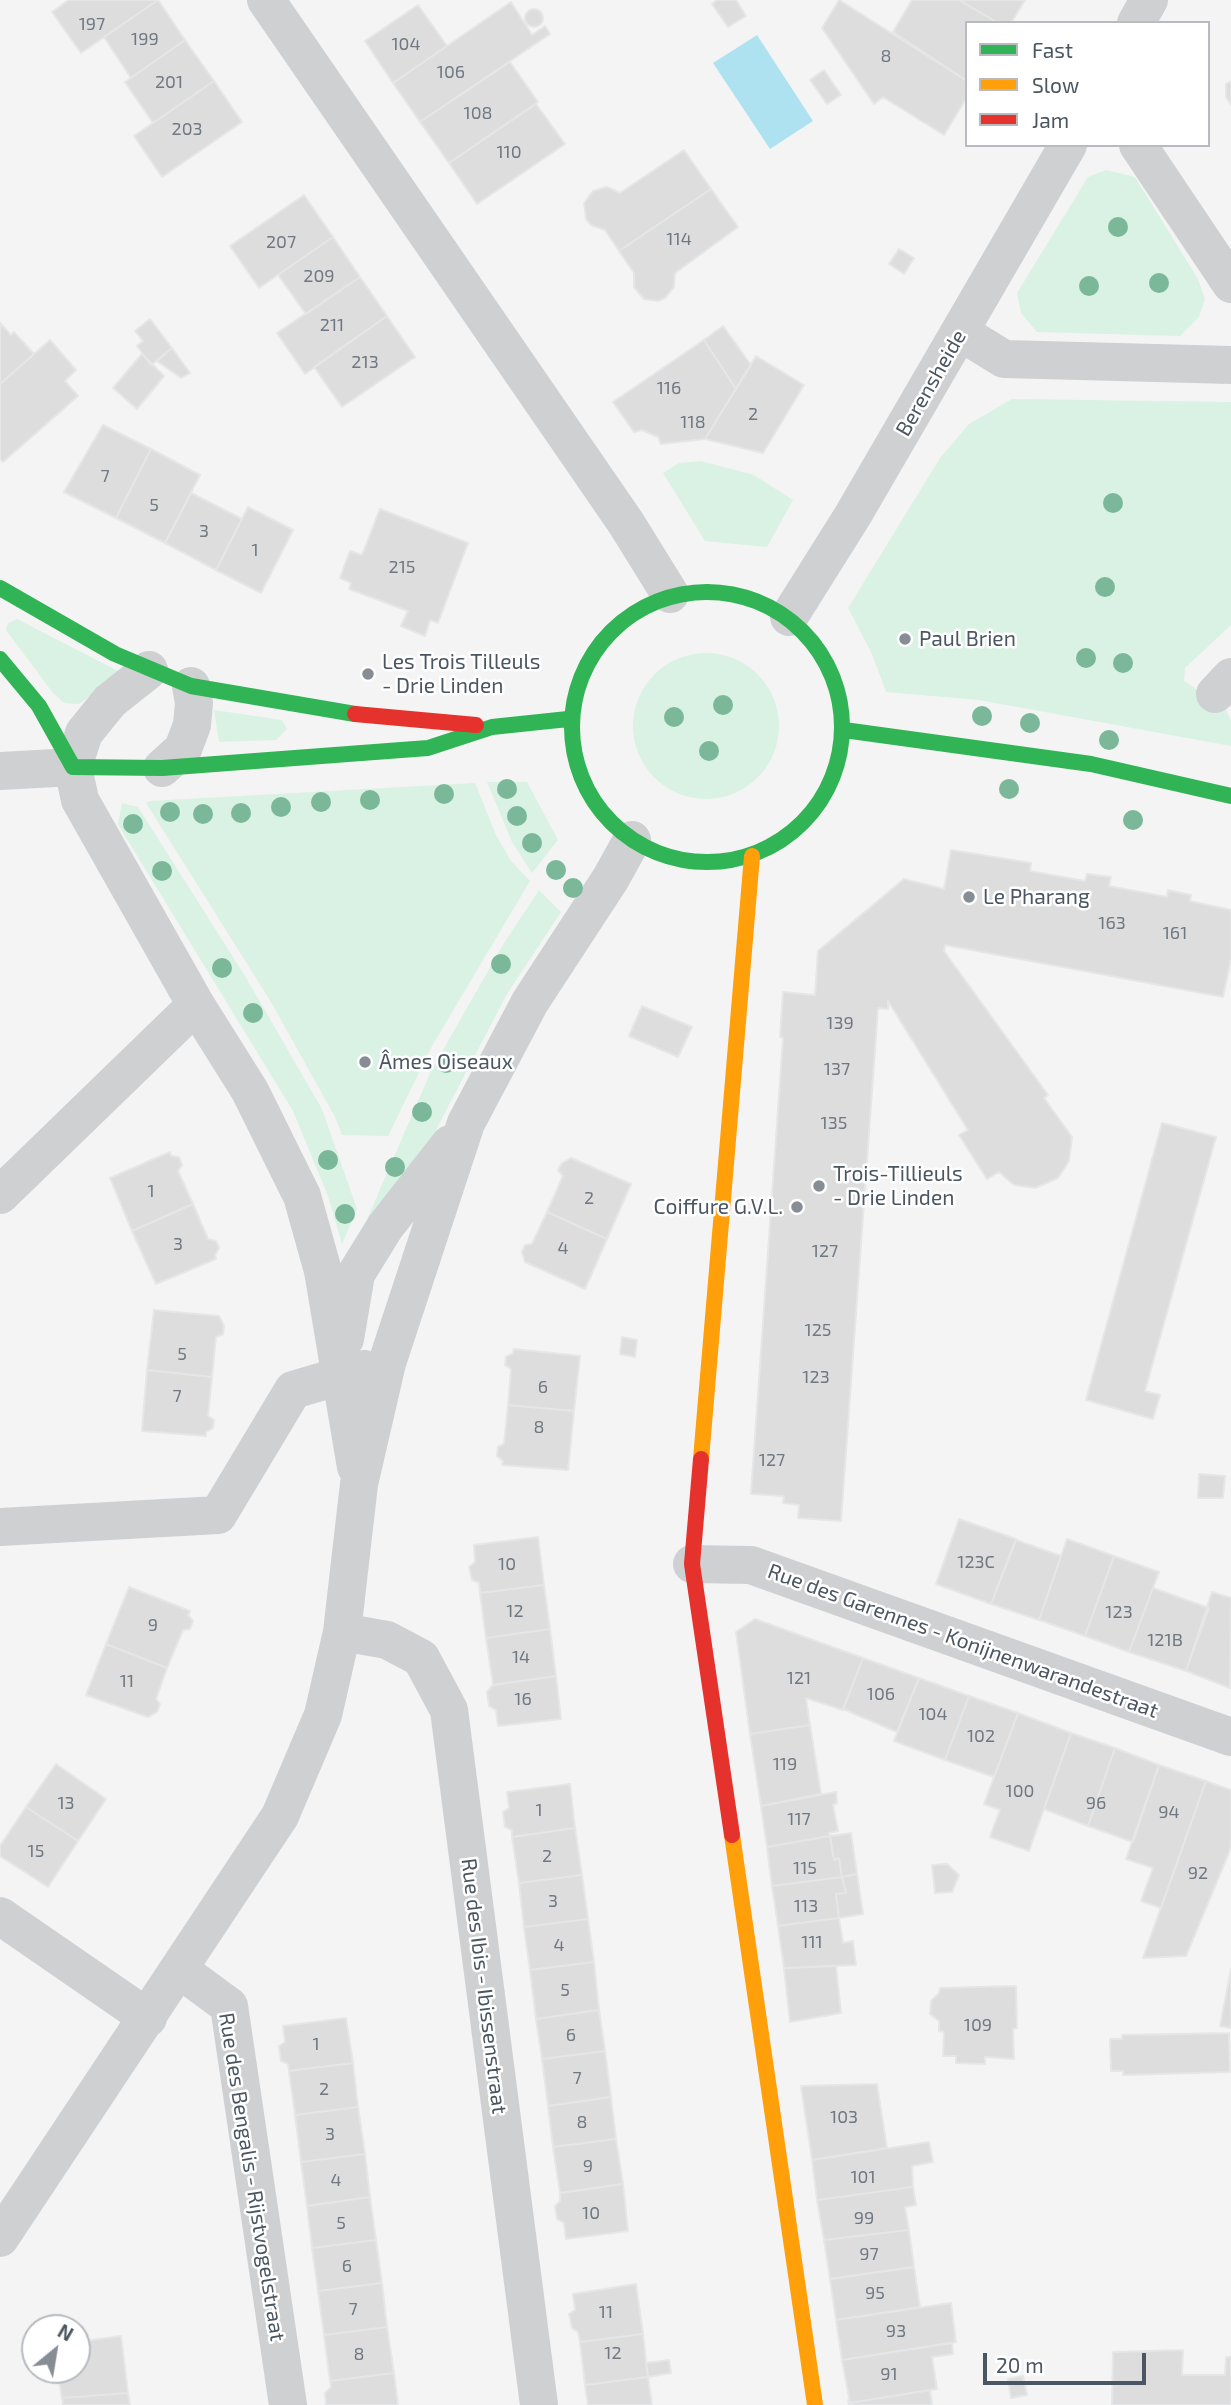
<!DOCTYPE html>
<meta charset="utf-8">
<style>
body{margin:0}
#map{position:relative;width:1231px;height:2405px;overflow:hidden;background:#f4f4f4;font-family:"Exo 2",sans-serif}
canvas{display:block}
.legend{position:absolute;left:965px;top:21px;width:245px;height:126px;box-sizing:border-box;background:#fff;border:2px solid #b7bbc0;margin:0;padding:9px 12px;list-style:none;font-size:21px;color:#4a5661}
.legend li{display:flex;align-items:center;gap:14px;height:35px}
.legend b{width:35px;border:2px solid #b7bbc0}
.north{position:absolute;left:21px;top:2314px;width:70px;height:70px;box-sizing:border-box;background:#fff;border:2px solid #b7bbc0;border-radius:50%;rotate:30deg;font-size:19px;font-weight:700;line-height:28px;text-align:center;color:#4a5661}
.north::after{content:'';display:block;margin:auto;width:24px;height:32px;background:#868d94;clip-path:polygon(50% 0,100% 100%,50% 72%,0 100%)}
.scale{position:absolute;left:983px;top:2353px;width:163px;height:32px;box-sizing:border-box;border:4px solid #4a5661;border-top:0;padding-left:9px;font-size:21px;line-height:24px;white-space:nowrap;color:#4a5661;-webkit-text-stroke:5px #fff;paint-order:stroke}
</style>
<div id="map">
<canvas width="1231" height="2405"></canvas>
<ul class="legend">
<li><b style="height:9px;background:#30b455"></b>Fast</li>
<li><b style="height:9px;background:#ff9f0a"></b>Slow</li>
<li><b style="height:9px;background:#e5322d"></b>Jam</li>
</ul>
<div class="north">N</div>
<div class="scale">20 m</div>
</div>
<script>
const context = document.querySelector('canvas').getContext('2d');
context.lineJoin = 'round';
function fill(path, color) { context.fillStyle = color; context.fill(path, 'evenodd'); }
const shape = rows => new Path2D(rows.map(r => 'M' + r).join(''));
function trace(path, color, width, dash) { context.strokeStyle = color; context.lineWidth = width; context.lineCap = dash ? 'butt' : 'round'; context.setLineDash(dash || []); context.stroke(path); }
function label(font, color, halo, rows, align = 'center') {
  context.font = font + ' "Exo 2",sans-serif'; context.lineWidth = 5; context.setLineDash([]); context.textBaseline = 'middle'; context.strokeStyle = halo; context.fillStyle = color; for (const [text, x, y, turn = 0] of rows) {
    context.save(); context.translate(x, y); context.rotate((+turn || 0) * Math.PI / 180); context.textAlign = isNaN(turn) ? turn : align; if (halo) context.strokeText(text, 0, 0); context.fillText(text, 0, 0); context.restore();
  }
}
fill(shape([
 [1106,170,1135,177,1198,279,1205,299,1199,317,1180,336,1037,332,1021,313,1017,293,1088,177],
 [1012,399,1231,402,1231,625,1185,668,1184,681,1225,708,1231,721,1231,746,979,700,886,692,872,654,848,608,940,458,969,424],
 [701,461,754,475,793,500,767,547,705,541,663,473,679,463],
 [17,619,122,673,79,704,64,703,53,693,6,630,8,623],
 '633 726a73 73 0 1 1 146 0a73 73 0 1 1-146 0Z',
 [214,710,282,720,287,729,276,740,219,742],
 [487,782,527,782,558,840,532,873,512,842],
 [475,783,496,835,511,861,530,881,432,1046,388,1136,342,1135,335,1117,271,1002,146,803,150,801],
 [122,803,138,807,245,976,322,1109,357,1209,342,1244,328,1196,293,1111,125,836,118,824],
 [539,890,561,912,507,994,414,1172,359,1238,431,1071,504,943]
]), '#d9f2e3');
fill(shape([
 [757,35,813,121,770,149,713,63]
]), '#aee2f0');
const building = shape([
 [69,0,158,0,81,53,52,12,69,0],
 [158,0,185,40,131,78,104,37,158,0],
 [717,0,736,0,746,16,728,27,712,4,717,0],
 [839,0,967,81,967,97,944,135,883,97,874,104,822,28,839,0],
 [912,0,959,0,998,23,967,23,967,81,893,32,912,0],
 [959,0,1025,0,1011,23,998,23,959,0],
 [511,2,532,35,545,26,550,34,420,122,393,83,511,2],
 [418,5,447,46,393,83,365,41,418,5],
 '525 18a9 9 0 1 1 18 0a9 9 0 1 1-18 0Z',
 [185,40,214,81,153,123,125,82,185,40],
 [510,62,538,102,449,163,420,122,510,62],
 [824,70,841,95,827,104,810,80,824,70],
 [214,81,242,122,162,177,134,136,214,81],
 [1231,81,1231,105,1226,97,1226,84,1231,81],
 [536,104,565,144,477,204,449,163,536,104],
 [684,150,711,189,619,251,605,230,591,225,586,219,584,203,593,191,607,187,620,193,684,150],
 [711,189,738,227,675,273,674,287,665,298,658,301,644,299,634,287,634,273,619,251,711,189],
 [304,195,333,237,259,288,230,246,304,195],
 [333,237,360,277,306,314,278,275,333,237],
 [899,249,914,258,904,274,889,264,899,249],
 [360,277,387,316,305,374,277,333,360,277],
 [387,316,415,357,342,407,314,367,387,316],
 [150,319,172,348,151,365,137,346,143,341,135,331,150,319],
 [0,323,11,335,14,332,34,354,0,384,0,323],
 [723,326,751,365,736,389,704,340,723,326],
 [50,340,76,370,65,381,78,396,3,462,0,459,0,384,50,340],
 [704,340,736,389,705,439,661,444,658,437,642,430,634,432,613,402,704,340],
 [172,348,190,373,181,378,157,361,172,348],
 [142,354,164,376,137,409,113,388,142,354],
 [756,356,804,385,763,453,705,439,756,356],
 [103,425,151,449,116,518,64,492,103,425],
 [151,449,200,475,165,543,116,518,151,449],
 [191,493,242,519,216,570,165,543,191,493],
 [248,507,293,530,261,593,216,570,248,507],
 [380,509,468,543,438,623,430,620,425,636,401,626,408,611,349,589,351,583,340,578,350,551,362,555,380,509],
 [951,850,1031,863,1030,871,1085,881,1087,874,1111,877,1109,886,1167,897,1168,890,1191,895,1190,901,1231,910,1231,959,1223,997,945,945,944,951,1048,1095,1044,1098,1072,1137,1069,1161,1058,1178,1035,1188,1014,1185,999,1172,987,1179,959,1135,968,1130,888,1001,888,1009,878,1008,841,1521,798,1518,799,1505,783,1503,784,1496,751,1494,783,1038,780,1037,783,992,815,995,818,951,904,879,944,889,951,850],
 [642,1006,692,1027,678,1057,629,1036,642,1006],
 [1162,1123,1216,1137,1145,1391,1160,1395,1153,1419,1086,1400,1162,1123],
 [170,1152,171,1156,179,1157,182,1165,178,1171,193,1204,132,1231,110,1178,170,1152],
 [571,1158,631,1184,607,1239,547,1212,563,1176,558,1170,562,1163,571,1158],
 [193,1204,208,1239,216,1241,219,1248,215,1255,216,1259,156,1284,132,1231,193,1204],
 [547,1212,607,1239,585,1289,525,1262,522,1252,525,1245,532,1244,547,1212],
 [154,1310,219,1316,224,1326,223,1334,216,1337,212,1377,147,1370,154,1310],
 [622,1337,637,1340,635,1357,620,1354,622,1337],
 [514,1349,580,1356,574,1411,508,1405,511,1369,505,1365,506,1357,513,1353,514,1349],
 [147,1370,212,1377,208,1416,214,1420,213,1428,206,1432,206,1436,142,1431,147,1370],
 [508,1405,574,1411,568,1470,502,1465,503,1461,497,1456,498,1447,504,1444,508,1405],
 [1199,1474,1225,1476,1223,1498,1198,1498,1199,1474],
 [959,1519,1016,1539,991,1604,936,1584,959,1519],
 [538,1537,544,1585,480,1593,479,1583,472,1580,469,1567,475,1562,474,1545,538,1537],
 [1067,1539,1114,1556,1085,1636,1039,1620,1067,1539],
 [1016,1540,1061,1556,1039,1620,991,1604,1016,1540],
 [1114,1556,1159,1572,1129,1652,1085,1636,1114,1556],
 [544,1585,550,1629,486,1638,480,1593,544,1585],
 [129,1587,190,1611,188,1615,193,1621,190,1629,183,1630,167,1668,106,1644,129,1587],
 [1153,1588,1209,1608,1186,1671,1129,1652,1153,1588],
 [1212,1592,1231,1598,1230,1688,1186,1671,1212,1592],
 [755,1619,863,1658,843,1710,806,1698,810,1725,750,1734,736,1632,755,1619],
 [550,1629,556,1676,493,1685,486,1638,550,1629],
 [106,1644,167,1668,156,1699,160,1704,157,1712,148,1717,86,1695,106,1644],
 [863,1658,919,1678,897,1732,843,1709,863,1658],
 [556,1676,561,1719,498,1726,496,1710,489,1706,487,1692,493,1685,556,1676],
 [919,1678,969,1696,945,1760,894,1741,919,1678],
 [969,1696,1018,1713,994,1777,945,1760,969,1696],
 [1018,1713,1071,1733,1029,1851,990,1837,1000,1810,984,1804,1018,1713],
 [810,1725,821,1794,761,1806,750,1734,810,1725],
 [1071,1733,1115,1748,1088,1826,1044,1809,1071,1733],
 [1115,1748,1159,1765,1133,1842,1088,1826,1115,1748],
 [56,1764,106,1799,78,1841,26,1807,56,1764],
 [1159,1765,1206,1781,1161,1908,1141,1901,1153,1868,1126,1859,1159,1765],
 [1206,1781,1231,1790,1231,1846,1228,1855,1186,1956,1143,1958,1206,1781],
 [570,1784,575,1828,512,1837,512,1830,505,1827,503,1812,509,1808,507,1792,570,1784],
 [836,1792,837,1803,833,1805,838,1831,829,1833,830,1836,767,1847,761,1806,836,1792],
 [26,1807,78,1841,48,1887,0,1856,0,1846,26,1807],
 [575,1828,582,1875,519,1883,512,1837,575,1828],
 [851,1833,857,1874,842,1877,839,1858,834,1860,830,1836,851,1833],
 [830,1836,834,1860,839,1858,842,1877,772,1886,767,1847,830,1836],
 [947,1864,959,1875,952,1892,935,1893,932,1865,947,1864],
 [857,1874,863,1914,839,1918,836,1894,846,1893,842,1877,857,1874],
 [582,1875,588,1919,524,1927,519,1883,582,1875],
 [842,1877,846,1893,836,1894,839,1918,778,1926,772,1886,842,1877],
 [839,1918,843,1943,853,1941,856,1965,784,1968,778,1926,839,1918],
 [588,1919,594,1962,530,1970,524,1927,588,1919],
 [594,1962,599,2010,536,2019,530,1970,594,1962],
 [836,1966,841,2013,790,2022,784,1968,836,1966],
 [1231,1969,1231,2023,1230,2028,1220,2026,1231,1969],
 [1016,1986,1017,2028,1013,2029,1014,2059,985,2057,985,2064,956,2063,956,2056,943,2056,944,2032,939,2031,939,2021,930,2014,931,2001,939,1993,940,1988,1016,1986],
 [599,2010,605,2051,542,2059,536,2019,599,2010],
 [346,2018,353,2063,289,2071,288,2064,281,2061,279,2046,285,2042,283,2026,346,2018],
 [1229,2033,1230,2072,1123,2075,1123,2071,1111,2071,1110,2039,1122,2039,1122,2035,1229,2033],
 [605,2051,611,2097,548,2106,542,2059,605,2051],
 [353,2063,358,2107,295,2115,289,2071,353,2063],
 [877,2084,887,2148,812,2160,801,2086,877,2084],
 [611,2097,616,2139,553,2147,548,2106,611,2097],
 [358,2107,365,2154,301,2162,295,2115,358,2107],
 [616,2139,623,2184,560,2193,553,2147,616,2139],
 [929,2142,933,2162,912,2166,913,2187,817,2200,812,2160,929,2142],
 [365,2154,370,2197,307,2206,301,2162,365,2154],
 [623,2184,628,2231,566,2239,564,2223,557,2219,555,2206,560,2201,560,2193,623,2184],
 [913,2187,916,2205,905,2207,909,2230,824,2240,817,2200,913,2187],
 [370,2197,376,2240,312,2248,307,2206,370,2197],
 [909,2230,914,2267,830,2279,824,2240,909,2230],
 [376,2240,382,2283,318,2291,312,2248,376,2240],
 [914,2267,920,2307,836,2320,830,2279,914,2267],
 [382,2283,387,2327,324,2335,318,2291,382,2283],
 [636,2284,643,2334,580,2342,578,2332,572,2328,569,2314,575,2310,573,2294,636,2284],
 [951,2303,956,2342,842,2360,836,2320,951,2303],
 [387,2327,394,2373,330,2381,324,2335,387,2327],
 [643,2334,648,2377,585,2385,580,2342,643,2334],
 [121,2336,128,2393,62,2398,57,2370,77,2370,77,2342,121,2336],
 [952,2343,953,2354,932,2357,937,2389,850,2403,842,2360,952,2343],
 [1183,2350,1182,2375,1225,2375,1226,2357,1231,2357,1231,2405,1112,2405,1113,2352,1183,2350],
 [669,2360,671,2373,648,2377,646,2363,669,2360],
 [394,2373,398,2405,326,2405,325,2393,331,2387,330,2381,394,2373],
 [1023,2376,1027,2395,1011,2398,1008,2379,1023,2376],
 [648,2377,652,2405,588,2405,585,2385,648,2377],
 [930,2390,932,2405,849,2405,848,2400,850,2403,930,2390],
 [128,2393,130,2405,63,2405,62,2398,128,2393]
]);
fill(building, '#ddddde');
trace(building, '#e5e6e7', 2);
trace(shape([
 [266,0,626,523,670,594],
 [1136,23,1149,0],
 [1138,145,1231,284],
 [960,332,1004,359,1231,365],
 [789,617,853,515,1068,145],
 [1215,694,1231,677],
 [73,767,80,800,196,1005,250,1091,302,1196,323,1271,356,1467],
 [73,767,84,733,110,701,149,670],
 [162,768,183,749,192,725,194,703,191,686],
 [0,771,73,767],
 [0,1195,196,1005],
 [345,1339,356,1274,385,1227,450,1144],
 [0,1527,218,1515,293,1390,364,1369],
 [692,1564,751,1565,1231,1737],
 [342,1632,387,1640,421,1658,449,1710,539,2405],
 [0,1916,148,2018],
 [180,1970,229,2006,288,2405],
 [0,2238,280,1816,323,1715,342,1632,359,1484,387,1363,466,1123,530,1002,611,878,632,840]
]), '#ced0d2', 38);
trace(shape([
 [0,588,115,654,191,686,355,714],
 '572 727a135 135 0 1 1 270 0a135 135 0 1 1-270 0Z',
 [0,659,39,706,73,767,162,768,428,748,492,727,568,719],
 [844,730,1091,764,1231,796]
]), '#30b455', 16);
trace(shape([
 [701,1459,752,856],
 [732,1835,815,2405]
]), '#ff9f0a', 16);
trace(shape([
 [355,714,476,725],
 [701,1459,692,1564,732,1835]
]), '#e5322d', 16);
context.fillStyle = '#7ab899';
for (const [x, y] of [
 [1118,227],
 [1159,283],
 [1089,286],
 [1113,503],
 [1105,587],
 [1086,658],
 [1123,663],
 [723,705],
 [982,716],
 [674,717],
 [1030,723],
 [1109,740],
 [709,751],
 [507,789],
 [1009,789],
 [444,794],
 [370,800],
 [321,802],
 [281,807],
 [170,812],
 [241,813],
 [203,814],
 [517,816],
 [1133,820],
 [133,824],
 [532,843],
 [556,870],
 [162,871],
 [573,888],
 [501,964],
 [222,968],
 [253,1013],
 [446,1063],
 [422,1112],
 [328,1160],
 [395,1167],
 [345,1214]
]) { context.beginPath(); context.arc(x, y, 10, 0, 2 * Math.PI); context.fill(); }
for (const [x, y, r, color] of [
 [905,639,7,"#868d94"],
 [368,674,7,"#868d94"],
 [969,897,7,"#868d94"],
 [365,1062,7,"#868d94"],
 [819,1186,7,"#868d94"],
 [797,1207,7,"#868d94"]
]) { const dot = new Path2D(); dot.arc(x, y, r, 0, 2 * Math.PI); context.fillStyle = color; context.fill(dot); trace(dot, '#fff', 2.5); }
label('18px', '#707881', null, [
 ["197",92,24],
 ["199",145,39],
 ["104",406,44],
 ["8",886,56],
 ["106",451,72],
 ["201",169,82],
 ["108",478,113],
 ["203",187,129],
 ["110",509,152],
 ["114",679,239],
 ["207",281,242],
 ["209",319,276],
 ["211",332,325],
 ["213",365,362],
 ["116",669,388],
 ["2",753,414],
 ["118",693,422],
 ["7",105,476],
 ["5",154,505],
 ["3",204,531],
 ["1",255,550],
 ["215",402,567],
 ["163",1112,923],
 ["161",1175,933],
 ["139",840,1023],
 ["137",837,1069],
 ["135",834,1123],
 ["1",151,1191],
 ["2",589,1198],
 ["3",178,1244],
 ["4",563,1248],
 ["127",825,1251],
 ["125",818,1330],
 ["5",182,1354],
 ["123",816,1377],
 ["6",543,1387],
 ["7",177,1396],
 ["8",539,1427],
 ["127",772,1460],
 ["123C",976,1562],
 ["10",507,1564],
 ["12",515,1611],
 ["123",1119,1612],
 ["9",153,1625],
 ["121B",1165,1640],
 ["14",521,1657],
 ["121",799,1678],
 ["11",127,1681],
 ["106",881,1694],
 ["16",523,1699],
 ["104",933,1714],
 ["102",981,1736],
 ["119",785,1764],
 ["100",1020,1791],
 ["13",66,1803],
 ["96",1096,1803],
 ["1",539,1810],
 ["94",1169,1812],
 ["117",799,1819],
 ["15",36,1851],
 ["2",547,1856],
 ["115",805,1868],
 ["92",1198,1873],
 ["3",553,1901],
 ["113",806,1906],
 ["111",812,1942],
 ["4",559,1945],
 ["5",565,1990],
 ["109",978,2025],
 ["6",571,2035],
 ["1",316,2044],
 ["7",577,2078],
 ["2",324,2089],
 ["103",844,2117],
 ["8",582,2122],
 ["3",330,2134],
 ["9",588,2166],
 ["101",863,2177],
 ["4",336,2180],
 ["10",591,2213],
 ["99",864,2218],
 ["5",341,2223],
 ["97",869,2254],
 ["6",347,2266],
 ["95",875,2293],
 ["7",353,2309],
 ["11",606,2312],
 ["93",896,2331],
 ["12",613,2353],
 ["8",359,2354],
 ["91",889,2374]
]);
label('21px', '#4a5661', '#fff', [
 ["Berensheide",931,383,-60],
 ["Rue des Garennes - Konijnenwarandestraat",963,1641,20],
 ["Rue des Ibis - Ibissenstraat",484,1986,83],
 ["Rue des Bengalis - Rijstvogelstraat",252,2177,81]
]);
label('21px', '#4a5661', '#fff', [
 ["Paul Brien",919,639],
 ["Les Trois Tilleuls",382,662],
 ["- Drie Linden",382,686],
 ["Le Pharang",983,897],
 ["Âmes Oiseaux",379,1062],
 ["Trois-Tillieuls",833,1174],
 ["- Drie Linden",833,1198],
 ["Coiffure G.V.L.",783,1207,"right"]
], 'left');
</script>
